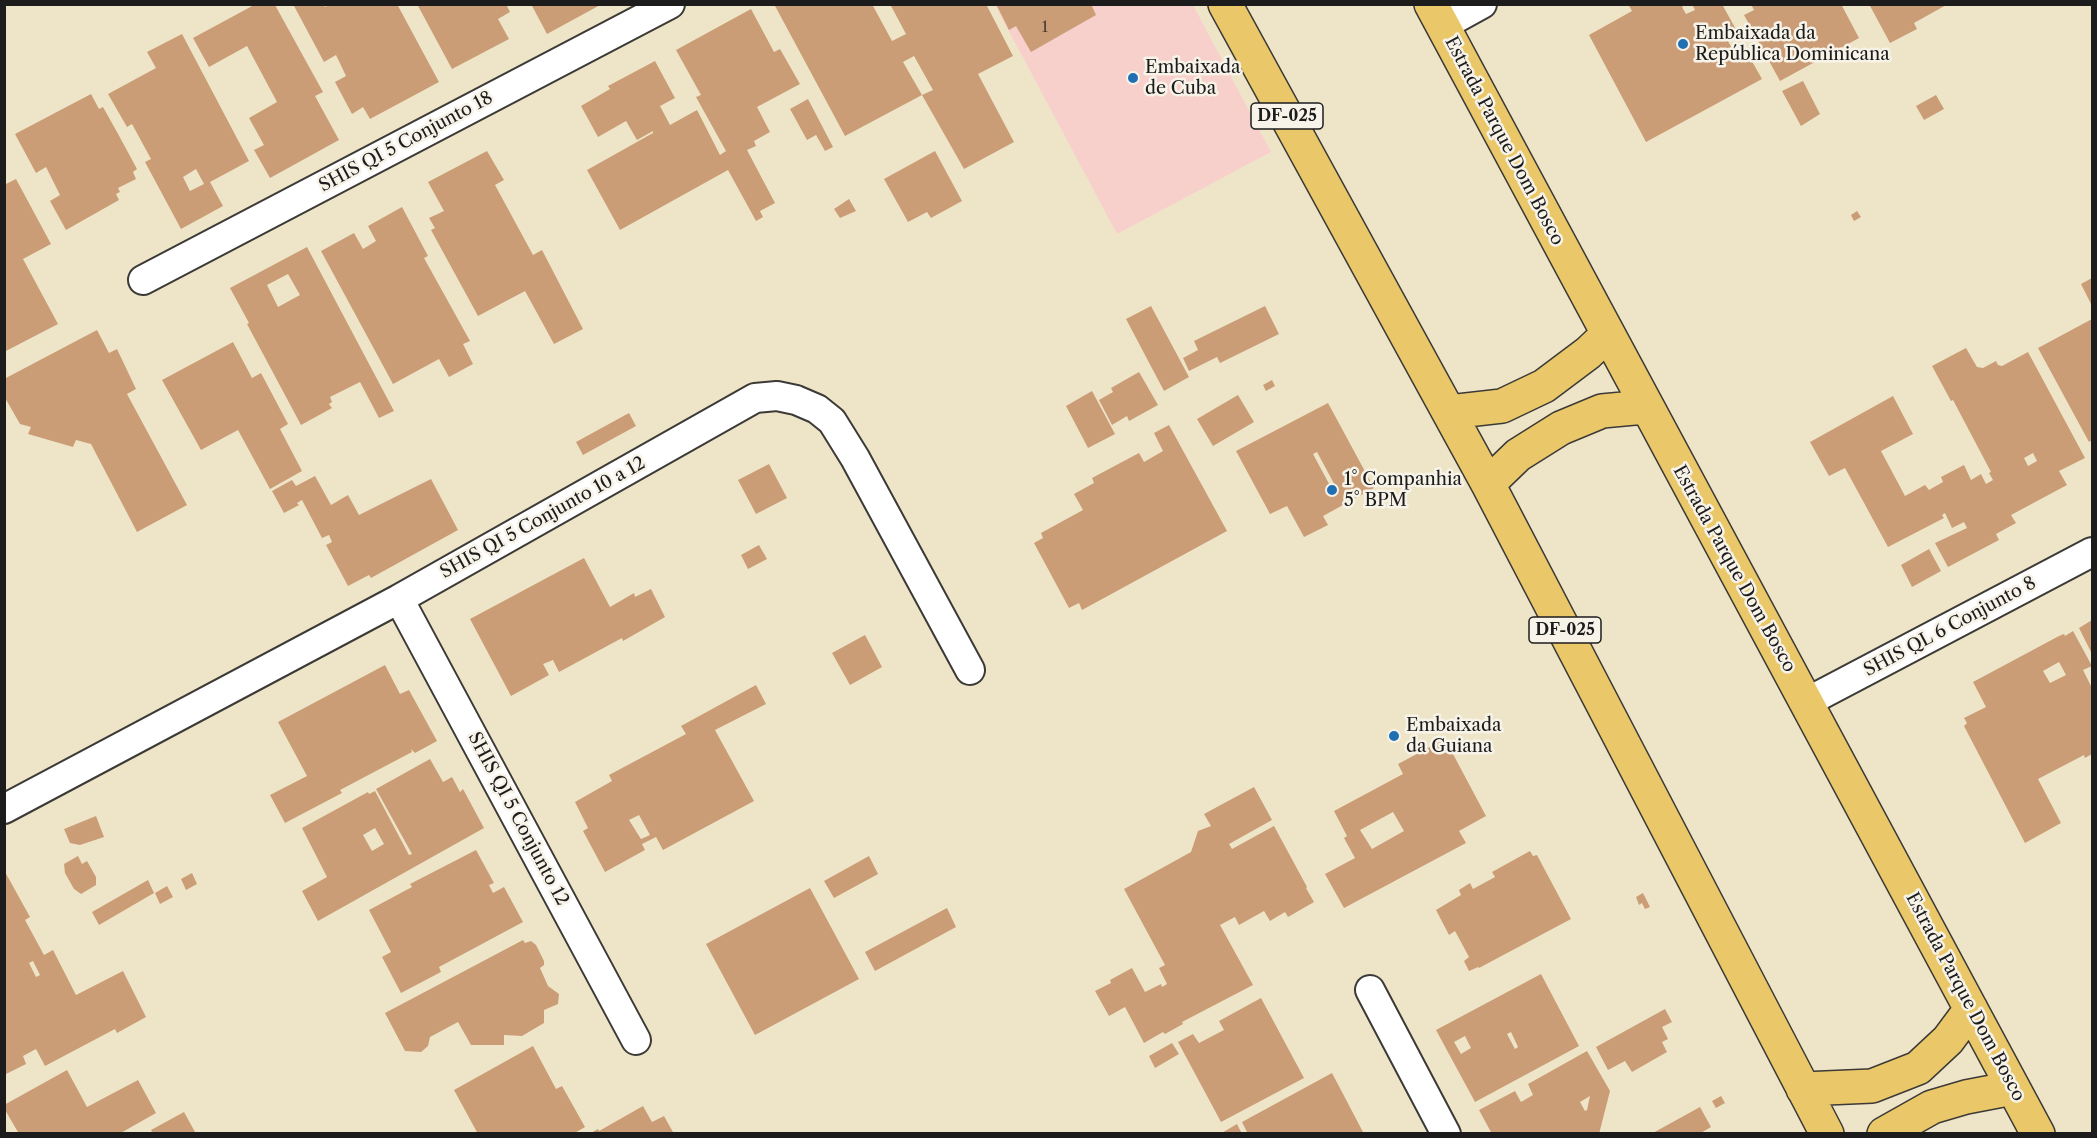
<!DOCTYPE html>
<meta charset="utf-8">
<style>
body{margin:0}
#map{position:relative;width:2097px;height:1138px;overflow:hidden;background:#eee5c8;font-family:"Libre Caslon Text",serif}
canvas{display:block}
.frame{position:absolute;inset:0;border:6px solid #1c1c1c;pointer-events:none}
</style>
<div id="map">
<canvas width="2097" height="1138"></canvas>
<div class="frame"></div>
</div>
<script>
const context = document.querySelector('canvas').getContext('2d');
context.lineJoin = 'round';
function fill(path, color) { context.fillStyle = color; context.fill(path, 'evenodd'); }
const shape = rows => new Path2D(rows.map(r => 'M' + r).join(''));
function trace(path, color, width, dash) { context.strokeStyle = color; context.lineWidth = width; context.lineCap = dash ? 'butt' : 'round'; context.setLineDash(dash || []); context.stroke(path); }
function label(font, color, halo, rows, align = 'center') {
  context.font = font + ' "Libre Caslon Text",serif'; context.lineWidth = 5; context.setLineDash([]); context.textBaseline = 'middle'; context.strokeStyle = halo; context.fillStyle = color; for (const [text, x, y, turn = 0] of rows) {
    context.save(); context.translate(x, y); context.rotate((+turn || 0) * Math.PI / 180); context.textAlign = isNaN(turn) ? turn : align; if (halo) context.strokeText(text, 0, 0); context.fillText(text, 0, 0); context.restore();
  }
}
fill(shape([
 [995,5,1193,5,1271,152,1117,234]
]), '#f7d0cb');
fill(shape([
 [293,4,323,4,325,7,330,4,397,4,439,82,370,119,363,107,352,114,335,82,346,76,336,55,324,62],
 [417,4,506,4,510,12,498,19,509,39,452,69],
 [531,4,602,4,547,34],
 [774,4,872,4,892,41,906,34,890,4,986,4,1013,56,978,74,1014,142,964,169,922,95,845,136],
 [914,56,933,90,922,95,903,62],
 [996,4,1091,4,1096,15,1031,52,1016,26,1009,30],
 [1628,4,1686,4,1682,7,1686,14,1695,10,1692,4,1722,4,1739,35,1728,41,1739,62,1749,56,1762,79,1646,142,1589,35,1632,11],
 [1751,4,1841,4,1859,38,1780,81,1744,15,1754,10],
 [1869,4,1948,4,1914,23,1917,29,1890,43],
 [254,5,275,5,323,92,315,96,339,140,270,178,254,150,264,145,249,118,277,102,247,46,209,67,193,38],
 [751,9,774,52,780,49,800,84,757,107,770,132,754,141,756,146,747,150,775,203,760,211,763,217,756,221,728,170,620,230,587,170,653,133,653,131,637,140,626,121,598,137,581,106,610,89,608,86,655,61,675,98,660,106,670,125,697,110,720,155,726,151,696,97,701,95,676,50],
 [182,34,249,161,210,182,223,206,181,229,145,162,151,159,132,124,127,127,108,94,156,68,147,52],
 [196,169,204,184,190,191,183,177],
 [1803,81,1820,114,1801,126,1782,91],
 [91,94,99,109,103,107,117,132,137,169,133,172,136,179,118,188,120,192,116,194,119,200,66,230,50,201,60,195,46,167,36,173,15,134],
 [1936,95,1944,109,1924,120,1916,106],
 [808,99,833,147,825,151,816,135,807,140,790,109],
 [487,151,504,180,495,185,533,255,542,250,583,329,554,344,525,291,478,316,431,230,435,228,429,218,444,211,428,182],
 [935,151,962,201,931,218,927,212,908,222,884,179],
 [16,179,51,244,23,259,58,324,4,352,4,185],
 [849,199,856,211,840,218,834,209],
 [402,207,428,256,424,258,470,341,463,344,473,364,449,377,439,359,393,384,321,251,354,233,363,249,376,241,368,226],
 [1857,211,1861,217,1854,221,1851,215],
 [307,247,394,411,379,418,360,382,330,397,332,402,329,404,332,408,301,425,247,324,249,323,230,288],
 [288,274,300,295,278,307,267,285],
 [2092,278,2092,306,2081,284],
 [1151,306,1189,377,1164,391,1126,319],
 [1265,306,1279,334,1220,363,1217,357,1189,371,1183,358,1198,350,1194,341],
 [2092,319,2092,440,2089,442,2038,348],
 [97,330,109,353,117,349,136,389,127,394,187,505,137,532,91,444,76,440,73,447,28,434,31,427,20,424,4,396,4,379],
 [233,342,252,378,261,373,288,424,280,429,302,471,270,489,238,430,201,450,162,380],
 [1966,348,1977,367,1983,368,1996,361,1998,365,2002,366,2028,352,2085,458,2059,471,2067,485,2011,515,2016,523,1996,534,1999,540,1948,567,1935,543,1967,528,1964,522,1952,528,1945,513,1942,515,1944,518,1888,547,1845,468,1829,476,1810,442,1893,396,1913,434,1881,451,1905,496,1925,485,1929,490,1943,482,1941,477,1964,465,1971,480,1981,474,1986,484,1993,480,1989,473,1991,472,1953,400,1951,401,1932,366],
 [2033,453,2037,461,2028,466,2024,458],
 [1139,372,1158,405,1129,421,1127,416,1112,425,1099,400,1113,392,1111,388],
 [1272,380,1275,386,1266,391,1263,385],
 [1092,391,1115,434,1088,448,1066,406],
 [1238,395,1254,422,1213,446,1197,419],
 [1328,403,1374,488,1323,516,1328,525,1304,537,1287,506,1270,514,1236,451],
 [1317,452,1338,491,1334,493,1313,454],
 [629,413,636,426,583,455,576,442],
 [1169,425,1227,531,1082,610,1079,603,1069,608,1034,543,1043,538,1041,533,1083,510,1074,494,1094,483,1092,478,1139,453,1144,462,1163,451,1154,433],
 [769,464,787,498,756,514,738,480],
 [315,476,331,505,348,495,359,515,431,479,458,530,371,578,369,575,348,586,326,545,332,542,329,535,322,538,302,500,297,503,299,505,284,513,272,491,292,480,296,486],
 [759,545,767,559,748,569,741,555],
 [1929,549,1941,571,1912,587,1901,565],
 [584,558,610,607,634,593,635,597,651,589,665,617,623,641,622,638,559,672,553,660,543,664,549,675,511,696,470,619],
 [2092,620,2092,654,2079,628],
 [2073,631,2092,666,2083,670,2092,688,2092,754,2085,758,2084,755,2038,779,2061,823,2025,843,1964,726,1967,723,1964,718,1986,707,1973,682,2059,636,2064,634,2065,636],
 [2059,662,2066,675,2050,683,2043,671],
 [865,635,882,667,850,685,832,653],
 [385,665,400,694,409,690,437,741,415,753,411,749,412,752,340,790,342,793,285,823,270,795,307,776,278,722],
 [756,685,766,704,715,730,754,801,663,850,656,837,642,844,645,850,605,872,583,831,588,828,575,802,612,781,609,775,686,734,681,726],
 [639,815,650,835,641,839,629,820],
 [1445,739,1486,816,1459,831,1466,843,1344,908,1325,874,1355,858,1344,838,1347,836,1334,811,1403,774,1398,764],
 [1393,812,1404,831,1372,849,1360,830],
 [430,759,443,782,452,777,460,792,463,789,484,828,318,921,302,891,327,877,302,828,368,792,369,794,375,791,409,855,412,854,376,789],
 [375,828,384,844,372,851,363,835],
 [1254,787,1272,820,1229,844,1232,849,1274,826,1307,887,1306,888,1314,902,1288,917,1285,912,1270,921,1264,911,1239,925,1235,917,1220,925,1253,985,1182,1022,1183,1024,1165,1034,1163,1032,1144,1043,1125,1007,1109,1016,1095,991,1111,983,1110,980,1132,968,1145,992,1161,984,1162,987,1167,984,1159,968,1165,965,1124,889,1191,852,1198,831,1211,826,1204,814],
 [96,816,104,837,80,845,70,843,64,829],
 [476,850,494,883,489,885,493,893,504,887,523,922,439,967,441,972,401,993,382,957,391,952,369,910,412,887,410,884],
 [1530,851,1533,856,1537,855,1571,919,1479,968,1478,967,1469,971,1464,961,1469,957,1455,931,1449,935,1436,910,1461,895,1459,890,1470,883,1473,889,1495,877,1492,872],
 [78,856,82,864,87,861,96,877,96,885,81,894,74,889,65,873,64,864],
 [869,856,878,874,834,898,824,881],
 [4,870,30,917,25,920,44,955,53,950,76,995,123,971,146,1017,117,1033,115,1029,45,1066,36,1049,23,1056,26,1064,4,1075],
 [33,961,40,975,36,977,29,963],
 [192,873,197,884,186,890,181,879],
 [148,880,154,893,99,925,92,912],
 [167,886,173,897,160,904,155,893],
 [810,888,859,979,755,1035,706,944],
 [1643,893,1650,907,1645,909,1642,903,1639,905,1636,897],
 [947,908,956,927,875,971,865,952],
 [523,940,525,943,531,941,536,945,544,961,544,965,540,968,548,986,559,994,558,1004,544,1010,544,1023,522,1036,504,1035,504,1045,471,1045,458,1022,430,1037,428,1046,421,1052,405,1051,385,1013],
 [1541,974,1579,1046,1475,1102,1436,1030],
 [1511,1032,1518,1047,1515,1049,1507,1034],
 [1465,1036,1471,1048,1461,1054,1454,1042],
 [1261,998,1304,1078,1221,1122,1178,1042,1193,1034,1199,1043,1224,1030,1219,1021],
 [1665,1009,1672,1022,1662,1027,1668,1039,1662,1042,1667,1052,1632,1072,1625,1061,1608,1070,1596,1047],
 [1172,1043,1179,1054,1155,1068,1149,1056],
 [533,1046,556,1089,562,1086,585,1127,573,1134,478,1134,454,1090],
 [1587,1051,1610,1091,1599,1134,1492,1134,1479,1110,1515,1091,1521,1102,1533,1095,1528,1084],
 [1590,1096,1587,1110,1585,1111,1580,1102],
 [67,1070,87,1107,138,1080,156,1113,119,1134,19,1134,4,1108,4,1105],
 [1332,1073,1364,1134,1248,1134,1242,1122],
 [1721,1096,1725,1103,1716,1108,1712,1101],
 [643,1106,652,1122,664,1116,674,1134,589,1134,598,1129,599,1131],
 [1700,1107,1711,1127,1699,1134,1651,1134],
 [184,1112,195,1132,153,1134,151,1130],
 [1237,1124,1242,1134,1220,1134]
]), '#ca9d76');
const minor = shape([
 [1442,26,1482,4],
 [143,280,670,4],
 [399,599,636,1040],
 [1807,702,2092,552],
 [4,809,399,599,755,398,777,396,796,400,817,409,832,421,855,458,970,670],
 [1370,990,1446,1134]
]);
const primary = shape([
 [1225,4,1488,484,1827,1134],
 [1431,4,2038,1134],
 [1449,412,1502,406,1544,386,1588,353,1607,335],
 [1488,484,1518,455,1561,428,1602,411,1645,407],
 [1803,1089,1872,1086,1918,1068,1948,1040,1971,1009],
 [1884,1134,1932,1107,1966,1097,2013,1088]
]);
trace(minor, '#3c3a36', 32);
trace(primary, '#3c3a36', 36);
trace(minor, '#fff', 28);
trace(primary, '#eac769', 33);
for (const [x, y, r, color] of [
 [1683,44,6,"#1f6fb2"],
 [1133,78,6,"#1f6fb2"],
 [1332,490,6,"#1f6fb2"],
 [1394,736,6,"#1f6fb2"]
]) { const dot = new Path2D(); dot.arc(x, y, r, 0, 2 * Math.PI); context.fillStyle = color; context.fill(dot); trace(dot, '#f7f3e8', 2); }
label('15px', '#483c32', null, [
 ["1",1045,28]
]);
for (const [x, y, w] of [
 [1287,116,72],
 [1565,630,72]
]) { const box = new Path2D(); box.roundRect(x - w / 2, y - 13, w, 26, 4.5); context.fillStyle = '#f7f3e8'; context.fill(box); trace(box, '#1c1c1c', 1.5); }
label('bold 16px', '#1c1c1c', null, [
 ["DF-025",1287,116],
 ["DF-025",1565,630]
]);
label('18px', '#1c1c1c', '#f7f3e8', [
 ["Embaixada da",1695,34],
 ["República Dominicana",1695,55],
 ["Embaixada",1145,68],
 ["de Cuba",1145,89],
 ["1° Companhia",1344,480],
 ["5° BPM",1344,501],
 ["Embaixada",1406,726],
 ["da Guiana",1406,747]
], 'left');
label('18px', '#1c1c1c', '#f7f3e8', [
 ["Estrada Parque Dom Bosco",1504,141,62],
 ["SHIS QI 5 Conjunto 18",406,142,-28],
 ["SHIS QI 5 Conjunto 10 a 12",543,518,-29],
 ["Estrada Parque Dom Bosco",1734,569,61],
 ["SHIS QL 6 Conjunto 8",1950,627,-28],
 ["SHIS QI 5 Conjunto 12",518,819,62],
 ["Estrada Parque Dom Bosco",1965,997,62]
]);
</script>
